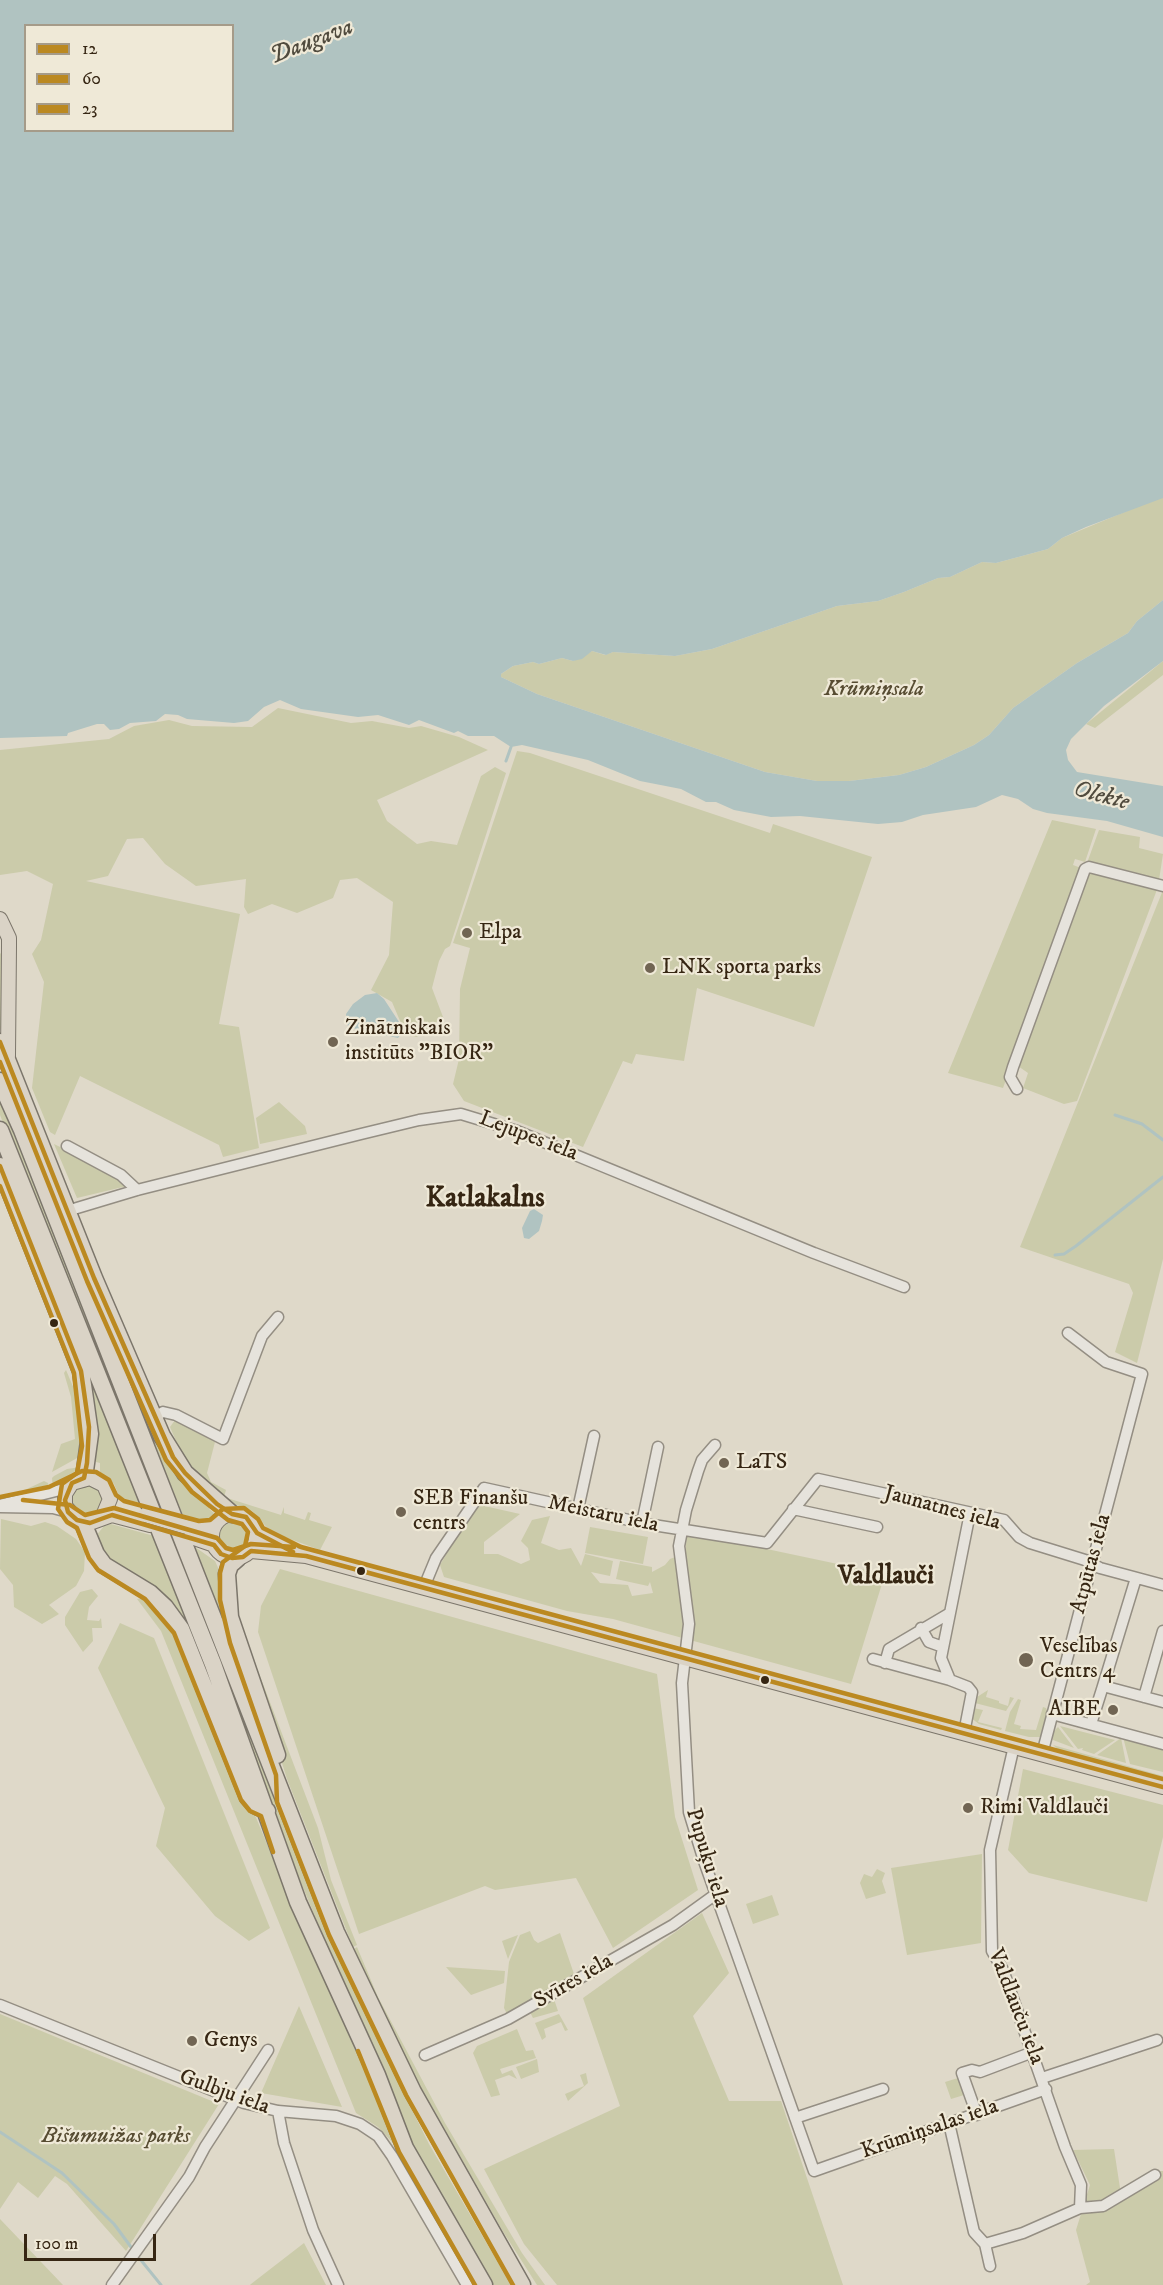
<!DOCTYPE html>
<meta charset="utf-8">
<style>
body{margin:0}
#map{position:relative;width:1163px;height:2285px;overflow:hidden;background:#dfd9c9;font-family:"IM FELL DW Pica",serif}
canvas{display:block}
.legend{position:absolute;left:24px;top:24px;width:210px;height:108px;box-sizing:border-box;background:#efe9d7;border:2px solid #a59b89;margin:0;padding:8px 10px;list-style:none;font-size:18px;color:#362613}
.legend li{display:flex;align-items:center;gap:12px;height:30px}
.legend b{width:30px;border:2px solid #a59b89}
.scale{position:absolute;left:24px;top:2234px;width:132px;height:27px;box-sizing:border-box;border:3px solid #362613;border-top:0;padding-left:8px;font-size:18px;line-height:21px;white-space:nowrap;color:#362613;-webkit-text-stroke:4px #efe9d7;paint-order:stroke}
</style>
<div id="map">
<canvas width="1163" height="2285"></canvas>
<ul class="legend">
<li><b style="height:8px;background:#bb8921"></b>12</li>
<li><b style="height:8px;background:#bb8921"></b>60</li>
<li><b style="height:8px;background:#bb8921"></b>23</li>
</ul>
<div class="scale">100 m</div>
</div>
<script>
const context = document.querySelector('canvas').getContext('2d');
context.lineJoin = 'round';
function fill(path, color) { context.fillStyle = color; context.fill(path, 'evenodd'); }
const shape = rows => new Path2D(rows.map(r => 'M' + r).join(''));
function trace(path, color, width, dash) { context.strokeStyle = color; context.lineWidth = width; context.lineCap = dash ? 'butt' : 'round'; context.setLineDash(dash || []); context.stroke(path); }
function label(font, color, halo, rows, align = 'center') {
  context.font = font + ' "IM FELL DW Pica",serif'; context.lineWidth = 4.5; context.setLineDash([]); context.textBaseline = 'middle'; context.strokeStyle = halo; context.fillStyle = color; for (const [text, x, y, turn = 0] of rows) {
    context.save(); context.translate(x, y); context.rotate((+turn || 0) * Math.PI / 180); context.textAlign = isNaN(turn) ? turn : align; if (halo) context.strokeText(text, 0, 0); context.fillText(text, 0, 0); context.restore();
  }
}
fill(shape([
 [1158,498,1163,498,1163,600,1137,621,1128,633,1077,663,1013,708,989,735,974,745,926,767,899,775,849,781,817,781,765,772,537,694,501,677,501,674,513,666,533,662,539,664,562,658,573,661,592,651,605,655,613,652,675,656,712,649,837,606,878,601,904,592,938,578,950,577,982,562,996,563,1048,549,1062,538],
 [1163,661,1163,675,1095,728,1086,724],
 [278,708,351,723,372,721,409,728,421,726,459,737,488,750,377,800,387,821,417,844,431,841,457,845,481,776,495,767,506,773,450,946,445,949,439,961,432,988,443,1017,417,1037,406,1035,392,1002,371,990,389,955,393,902,357,878,340,880,333,898,297,913,272,904,248,914,244,907,246,879,196,886,165,864,143,838,127,839,108,876,86,881,240,914,219,1024,239,1027,259,1148,223,1157,219,1145,80,1076,55,1135,50,1132,32,1088,44,982,32,954,41,940,53,884,27,871,0,875,0,750,109,739,134,726,169,720,192,726,252,727],
 [517,751,530,753,770,833,773,824,872,857,814,1027,697,988,684,1061,636,1054,632,1064,623,1061,583,1147,464,1101,453,1084,459,1059,460,989,470,948,453,943],
 [1052,820,1096,829,1085,862,1075,859,1073,865,1081,868,1003,1088,948,1073],
 [1099,830,1140,837,1139,848,1163,854,1159,880,1087,863],
 [1089,871,1158,887,1077,1101,1064,1104,1023,1088,1028,1073,1018,1066],
 [1163,890,1163,1259,1137,1363,1115,1352,1133,1293,1129,1284,1020,1247],
 [4,949,3,1035,0,1028,0,954],
 [0,1095,326,1927,374,2033,429,2144,511,2285,491,2285,412,2149,279,1830,5,1128,0,1115],
 [279,1102,305,1126,307,1134,260,1144,256,1118],
 [0,1142,141,1503,120,1498,114,1484,100,1472,100,1463,96,1462,96,1433,38,1251,0,1154],
 [54,1144,119,1176,127,1186,77,1198],
 [66,1370,77,1396,83,1434,79,1457,52,1472,61,1444,75,1439,71,1397,64,1373],
 [125,1373,211,1506,209,1509,214,1513,211,1518,201,1520,183,1515],
 [175,1420,215,1442,207,1473,211,1482,226,1490,224,1497,281,1515,284,1507,284,1513,305,1520,308,1512,311,1513,309,1520,332,1527,320,1550,271,1532,252,1511,226,1501,189,1466,182,1455,170,1427],
 [81,1467,82,1472,53,1490,52,1478,54,1476,67,1469],
 [44,1481,48,1483,49,1490,3,1500],
 '72 1501a16 16 0 1 1 32 0a16 16 0 1 1-32 0Z',
 [480,1505,520,1514,484,1542,484,1554,498,1554,521,1564,530,1560,528,1548,521,1541,532,1520,550,1516,541,1543,559,1550,571,1548,581,1566,585,1554,613,1561,610,1576,591,1572,600,1583,628,1585,632,1596,653,1593,650,1582,648,1586,616,1579,620,1561,652,1567,652,1572,665,1565,670,1559,685,1553,687,1536,762,1548,885,1574,851,1684,613,1619,567,1611,444,1577,440,1565,464,1524],
 [1,1519,31,1526,45,1522,57,1526,76,1539,85,1552,84,1571,76,1586,49,1605,59,1614,42,1624,14,1607,13,1585,0,1569],
 '219 1537a16 16 0 1 1 32 0a16 16 0 1 1-32 0Z',
 [111,1524,154,1536,201,1658,191,1638,106,1558,95,1537,104,1526],
 [590,1527,648,1537,643,1564,585,1553],
 [195,1547,215,1561,220,1572,231,1644],
 [280,1569,657,1674,675,1817,698,1890,613,1948,576,1878,495,1890,485,1886,359,1934,258,1632,261,1606],
 [92,1589,98,1596,89,1607,87,1620,99,1621,101,1618,102,1628,92,1628,93,1641,83,1652,65,1625,65,1617,80,1592],
 [144,1598,153,1602,181,1638,285,1887,475,2285,392,2142,378,2127,356,2113,161,1631,137,1599],
 [231,1600,318,1828,331,1880,357,1945,353,1947,287,1779],
 [120,1623,154,1638,270,1928,249,1941,215,1916,156,1846,165,1808,98,1668],
 [988,1690,986,1697,999,1701,999,1703,1008,1706,1010,1697,1014,1698,1006,1711,975,1703,977,1697],
 [1018,1699,1021,1700,1014,1724,1021,1726,1020,1729,1036,1730,1043,1707,1046,1708,1048,1712,1042,1737,1029,1737,1005,1731,1010,1712],
 [973,1708,983,1710,978,1722,1002,1728,1001,1730,979,1724,971,1718],
 [1060,1726,1091,1734,1115,1740,1094,1754,1082,1750,1083,1748,1078,1749],
 [1058,1727,1074,1748,1053,1740,1053,1732],
 [1123,1737,1163,1747,1163,1772,1130,1764],
 [1121,1738,1126,1763,1097,1755],
 [1053,1745,1163,1776,1163,1780,1061,1752],
 [1023,1769,1163,1805,1163,1837,1147,1902,1029,1873,1008,1850],
 [982,1854,981,1943,907,1955,891,1868],
 [877,1869,885,1873,882,1881,886,1893,866,1899,860,1883,864,1874,872,1877],
 [772,1895,779,1915,753,1924,746,1904],
 [702,1913,729,1973,693,2016,729,2101,781,2101,843,2285,557,2285,524,2244,484,2169,620,2106,583,1998],
 [530,1931,534,1940,538,1943,560,1933,574,1974,508,2016,504,2008,509,1962,520,1935],
 [518,1935,508,1959,502,1941],
 [357,1947,378,1997,445,2123,522,2253,545,2285,537,2285,502,2230,418,2082,375,1997,354,1949],
 [446,1967,505,1971,504,1983,471,1995],
 [554,1999,558,2011,533,2018,530,2012],
 [299,2006,342,2107,261,2093],
 [0,2014,219,2104,126,2251,67,2184,55,2176,38,2198,18,2182,0,2209],
 [559,2014,568,2030,565,2031,561,2022,544,2029,546,2037,542,2040,535,2023],
 [517,2029,526,2051,533,2050,536,2058,500,2069,502,2074,512,2070,517,2079,509,2075,495,2080,500,2095,491,2097,473,2053,477,2046],
 [537,2059,539,2072,521,2079,516,2067],
 [586,2073,588,2083,568,2101,565,2094,584,2086,580,2075],
 [958,2078,964,2095,951,2099,945,2082],
 [1114,2149,1122,2201,1156,2171,1163,2171,1163,2285,1086,2285,1090,2282,1076,2230,1090,2185,1073,2150],
 [0,2219,63,2285,0,2285],
 [304,2243,326,2285,250,2285,251,2284]
]), '#cbcbaa');
fill(shape([
 [0,0,1163,0,1163,498,1086,527,1062,538,1048,549,996,563,982,562,950,577,938,578,904,592,878,601,837,606,712,649,675,656,613,652,606,655,592,651,582,659,573,661,562,658,539,664,533,662,513,666,501,674,501,677,537,694,765,772,817,781,849,781,899,775,926,767,974,745,989,735,1013,708,1077,663,1128,633,1137,621,1163,600,1163,661,1104,706,1071,739,1066,750,1068,760,1077,772,1163,786,1163,837,1107,821,1047,813,1033,809,1018,799,1002,795,976,807,923,815,902,822,878,824,800,816,771,817,734,810,716,802,706,802,681,789,640,781,588,760,522,745,511,747,494,736,468,736,458,731,454,733,419,720,409,725,378,715,358,717,301,709,280,700,264,707,248,721,234,723,187,719,178,715,165,714,156,721,130,723,119,729,110,730,104,724,97,724,68,733,67,736,0,738],
 [26,26,232,26,232,130,26,130],
 [377,993,384,999,401,1025,402,1032,398,1038,348,1027,346,1014,353,1004,365,995],
 [534,1209,543,1215,542,1221,539,1231,529,1239,524,1238,522,1228,530,1211]
]), '#b0c3c1');
trace(shape([
 [506,761,511,747],
 [1115,1115,1142,1124,1163,1140],
 [1055,1255,1064,1254,1076,1246,1163,1177],
 [0,2132,62,2173,114,2224,131,2247],
 [140,2259,161,2285]
]), '#b0c3c1', 3);
const minor = shape([
 [1017,1089,1010,1077,1013,1067,1085,869,1089,867,1163,886],
 [67,1146,121,1175,137,1190],
 [67,1211,137,1190,361,1134,419,1120,461,1114,517,1131,814,1253,904,1287],
 [154,1417,163,1412,176,1415,223,1439,262,1336,278,1317],
 [715,1445,702,1460,698,1471,686,1510,679,1546,689,1624,682,1683,689,1812,704,1861,814,2171,1046,2089],
 [0,1505,68,1488],
 [0,1507,53,1508,68,1512],
 [578,1509,594,1436],
 [793,1509,877,1527],
 [642,1523,658,1447],
 [424,1587,436,1558,484,1488,647,1524,767,1543,818,1479,1004,1520,1019,1537,1030,1543,1085,1560,1100,1568,1163,1585],
 [921,1628,929,1642,943,1647],
 [873,1659,950,1680],
 [885,1663,889,1649,950,1613],
 [1103,1686,1136,1578],
 [1144,1697,1163,1631],
 [1052,1714,1163,1744],
 [1091,1724,1103,1686,1163,1702],
 [964,1733,972,1692,968,1687,950,1680,941,1658,970,1513],
 [1014,1746,990,1850,992,1951,1003,1970,1065,2147,1081,2185,1080,2208],
 [1042,1754,1142,1374,1106,1362,1068,1333],
 [0,2005,244,2103,278,2111,336,2116,360,2124,378,2136,392,2156,467,2285],
 [425,2055,508,2019,673,1925,716,1894],
 [1042,2078,1157,2040],
 [278,2111,284,2143,313,2230,338,2285],
 [977,2115,962,2073,972,2070,980,2072,1033,2052],
 [795,2118,883,2089],
 [949,2123,974,2232,985,2244,990,2266],
 [985,2244,1023,2233,1080,2208,1103,2206,1155,2175],
 [112,2285,189,2177,205,2147,268,2050]
]);
const major = shape([
 [0,919,9,938,9,946,8,1056],
 '212 1536a22 22 0 1 1 44 0a22 22 0 1 1-44 0Z',
 [102,1518,110,1499,104,1485,90,1478,72,1483,65,1494,65,1506,77,1520,90,1523,112,1515,150,1525],
 [187,1527,214,1527],
 [257,1533,291,1550],
 [191,1537,214,1545],
 [251,1551,306,1556,1163,1787]
]);
const highway = shape([
 [0,1042,94,1278,162,1436,185,1473,232,1514],
 [0,1081,22,1130,336,1932,413,2092,522,2285],
 [0,1130,213,1664,298,1902,377,2075,405,2148,484,2285],
 [0,1166,81,1371,90,1434,84,1478],
 [83,1523,96,1554,104,1565,150,1593,165,1607,181,1629,248,1797,255,1805,267,1811],
 [238,1558,230,1565,227,1574,230,1617,277,1755]
]);
trace(minor, '#948e83', 13);
trace(major, '#7c766b', 16);
trace(highway, '#7c766b', 19);
trace(minor, '#e6e3dc', 10);
trace(major, '#dad3c6', 14);
trace(highway, '#dad3c6', 16);
const majorBridge = shape([
 [145,1515,187,1527]
]);
trace(majorBridge, '#7c766b', 16, []);
trace(majorBridge, '#dad3c6', 14);
trace(shape([
 [0,1042,94,1278,173,1457,185,1473,217,1504,232,1514,246,1517,257,1533,293,1552],
 [0,1166,81,1371,89,1427,87,1463,84,1478,72,1483,65,1500,68,1512,77,1520,90,1523,112,1515,214,1545,221,1554,232,1558,243,1557,251,1551,306,1556,1163,1787]
]), '#bb8921', 4.5);
trace(shape([
 [0,1062,87,1281,166,1460,192,1492,228,1520,242,1524,248,1532,245,1546,223,1562,220,1573,220,1600,230,1643,276,1775,277,1802,329,1935,406,2095,513,2285],
 [0,1186,74,1373,82,1446,77,1473,62,1484,58,1509,67,1522,77,1528,89,1558,98,1570,145,1599,174,1633,241,1800,250,1811,261,1816,273,1852],
 [358,2051,399,2152,475,2285]
]), '#bb8921', 4.5);
trace(shape([
 [0,1497,49,1487,82,1471,96,1472,109,1480,116,1495,124,1501,199,1521,210,1520,223,1509,244,1508,258,1519,263,1528,301,1547,1163,1779],
 [23,1500,70,1505,85,1515,114,1508,217,1538,226,1548,233,1550,251,1544,294,1547]
]), '#bb8921', 4.5);
for (const [x, y, r, color] of [
 [467,933,6,"#716553"],
 [650,968,6,"#716553"],
 [333,1042,6,"#716553"],
 [54,1323,5,"#362613"],
 [724,1463,6,"#716553"],
 [401,1512,6,"#716553"],
 [361,1571,5,"#362613"],
 [1026,1660,8,"#716553"],
 [765,1680,5,"#362613"],
 [1113,1710,6,"#716553"],
 [968,1808,6,"#716553"],
 [192,2041,6,"#716553"]
]) { const dot = new Path2D(); dot.arc(x, y, r, 0, 2 * Math.PI); context.fillStyle = color; context.fill(dot); trace(dot, '#efe9d7', 2); }
label('italic 22px', '#574c32', '#efe9d7', [
 ["Krūmiņsala",874,690],
 ["Bišumuižas parks",116,2137]
]);
label('22px', '#362613', '#efe9d7', [
 ["Elpa",479,933],
 ["LNK sporta parks",662,968],
 ["Zinātniskais",345,1029],
 ["institūts \"BIOR\"",345,1054],
 ["LaTS",736,1463],
 ["SEB Finanšu",413,1499],
 ["centrs",413,1524],
 ["Veselības",1040,1647],
 ["Centrs 4",1040,1672],
 ["AIBE",1101,1710,"right"],
 ["Rimi Valdlauči",980,1808],
 ["Genys",204,2041]
], 'left');
label('22px', '#362613', '#efe9d7', [
 ["Lejupes iela",528,1137,21],
 ["Jaunatnes iela",942,1509,15],
 ["Meistaru iela",603,1515,12],
 ["Atpūtas iela",1092,1564,-75],
 ["Pupuķu iela",706,1858,73],
 ["Svīres iela",574,1982,-30],
 ["Valdlauču iela",1015,2007,69],
 ["Gulbju iela",224,2093,20],
 ["Krūmiņsalas iela",930,2130,-19]
]);
label('italic 24px', '#504b3e', '#efe9d7', [
 ["Daugava",312,43,-21],
 ["Olekte",1101,797,15]
]);
label('bold 26px', '#362613', '#efe9d7', [
 ["Valdlauči",886,1578]
]);
label('bold 28px', '#362613', '#efe9d7', [
 ["Katlakalns",485,1200]
]);
</script>
